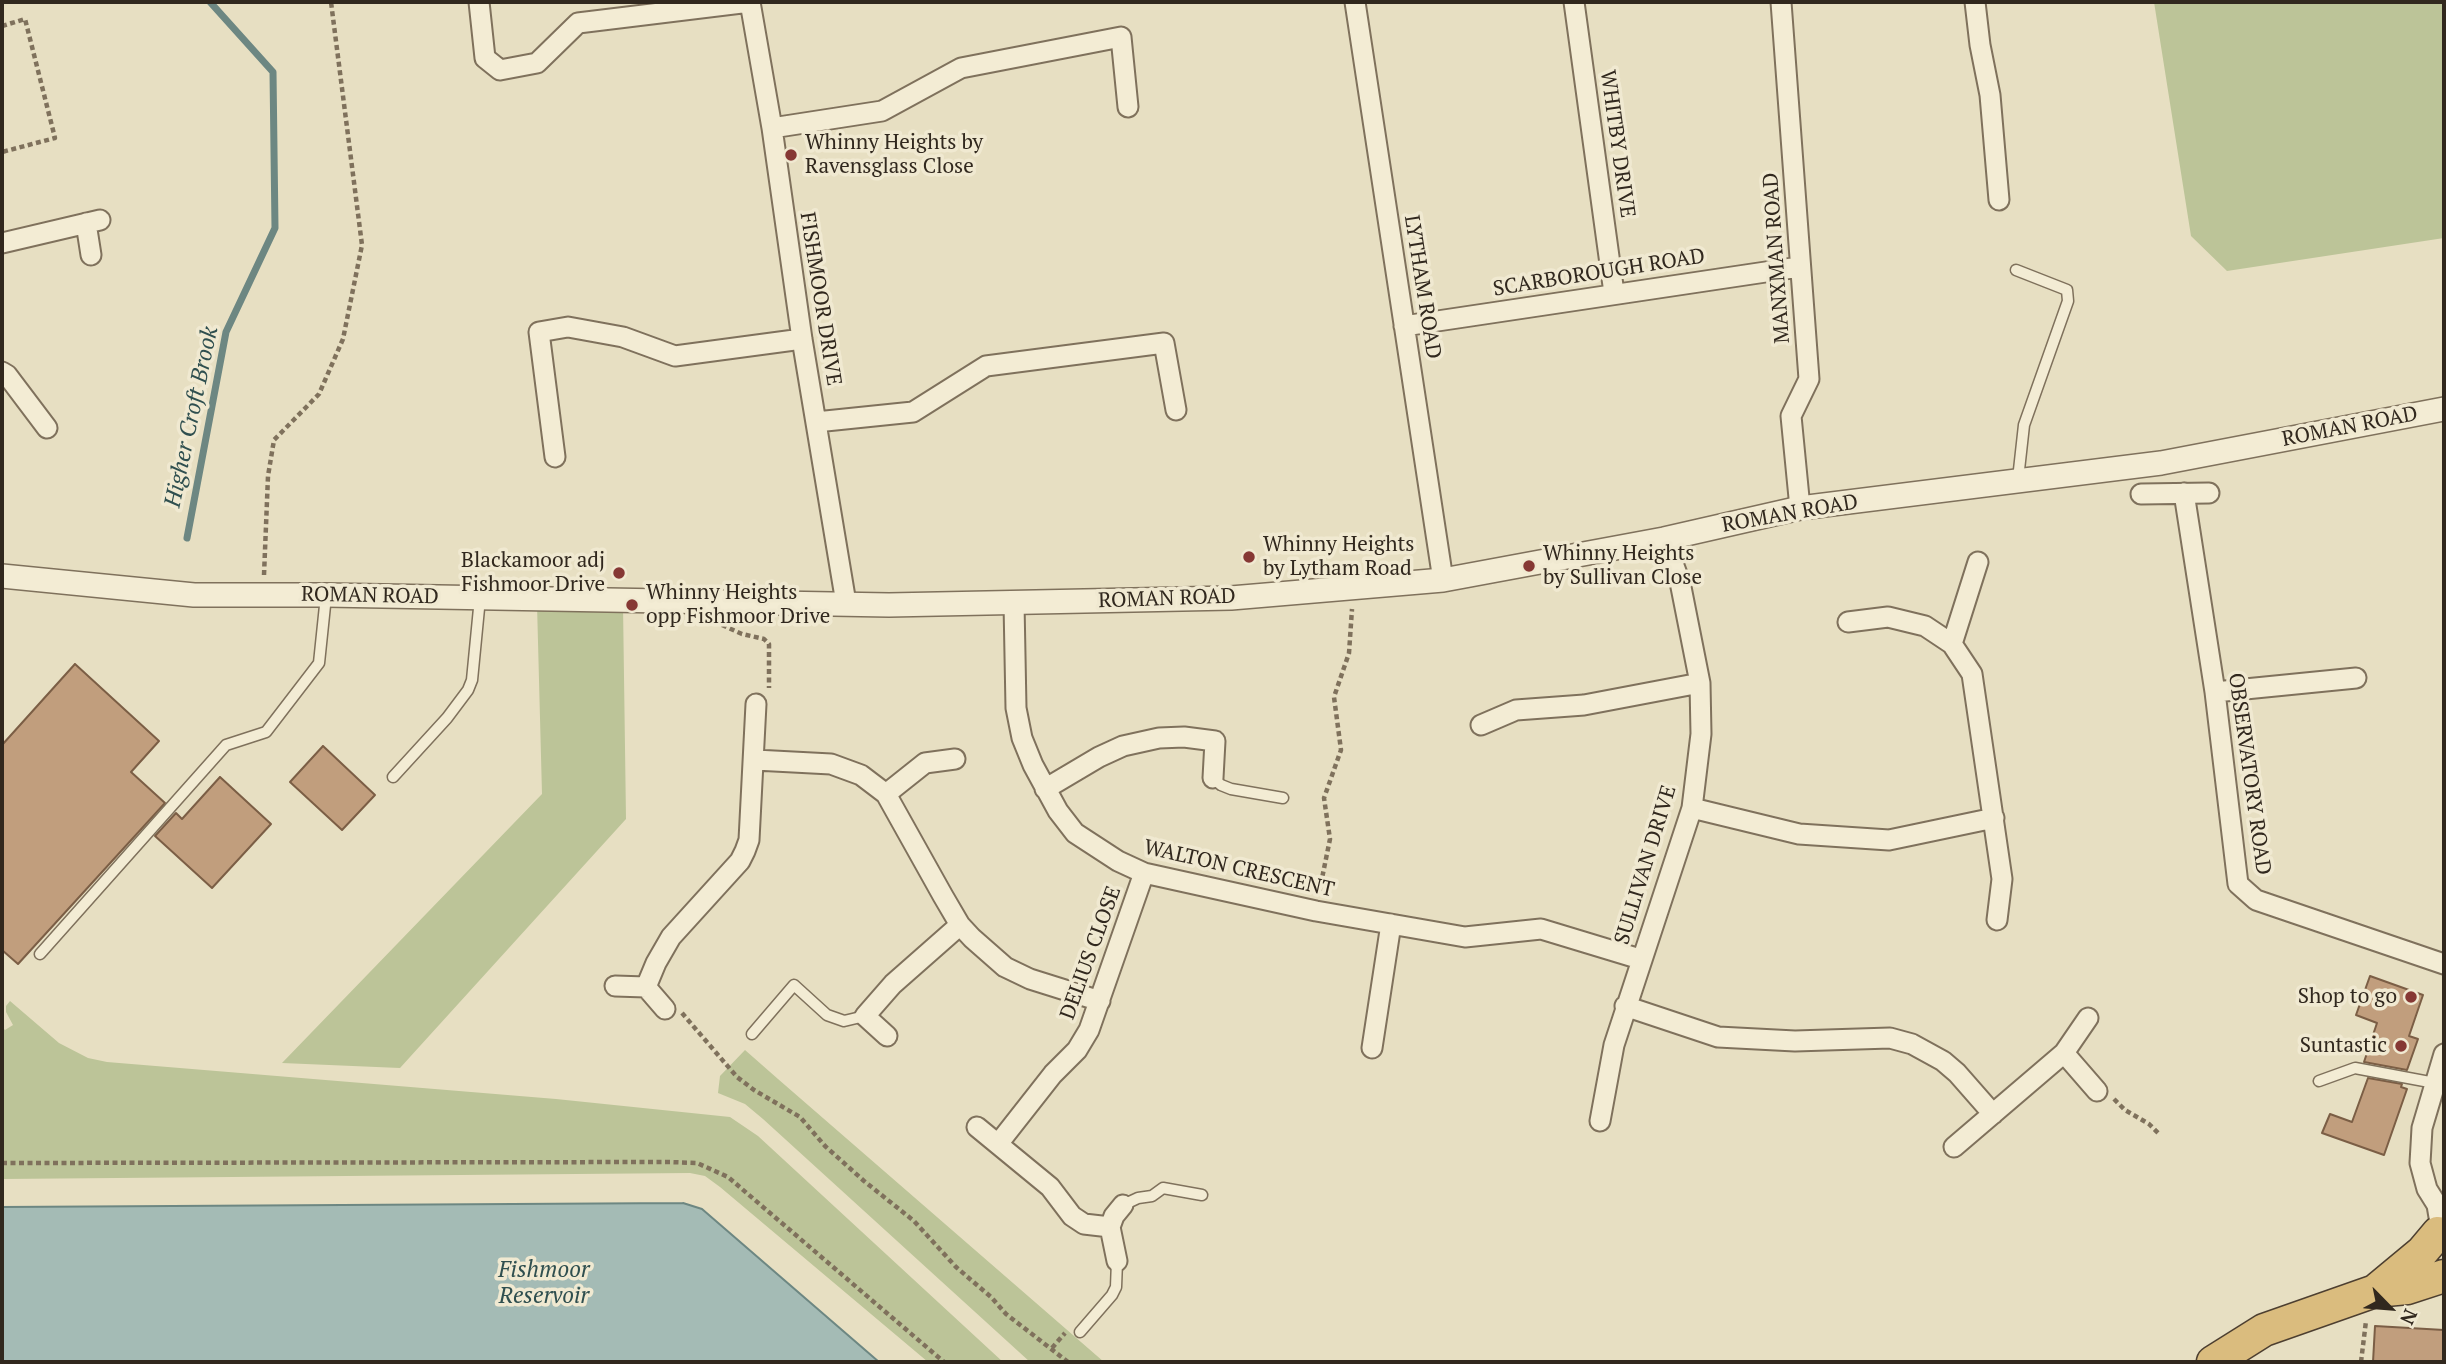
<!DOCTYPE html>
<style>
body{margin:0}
#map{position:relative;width:2446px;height:1364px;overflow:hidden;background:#e7dfc2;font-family:"PT Serif",serif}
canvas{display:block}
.frame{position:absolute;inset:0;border:4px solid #31281e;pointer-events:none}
.north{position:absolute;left:2355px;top:1273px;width:70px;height:70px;-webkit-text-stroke:5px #f0e9d1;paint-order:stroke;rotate:115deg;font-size:19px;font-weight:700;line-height:28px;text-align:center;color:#31281e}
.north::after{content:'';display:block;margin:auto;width:24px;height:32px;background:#31281e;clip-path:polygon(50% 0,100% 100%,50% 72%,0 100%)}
</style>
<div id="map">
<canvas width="2446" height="1364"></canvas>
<div class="frame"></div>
<div class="north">N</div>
</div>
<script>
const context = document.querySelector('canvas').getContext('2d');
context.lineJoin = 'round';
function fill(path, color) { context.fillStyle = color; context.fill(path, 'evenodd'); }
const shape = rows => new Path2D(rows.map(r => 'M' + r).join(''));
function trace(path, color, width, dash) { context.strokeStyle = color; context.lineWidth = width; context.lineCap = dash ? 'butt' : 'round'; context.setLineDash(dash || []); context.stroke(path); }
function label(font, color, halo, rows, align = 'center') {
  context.font = font + ' "PT Serif",serif'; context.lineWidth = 7; context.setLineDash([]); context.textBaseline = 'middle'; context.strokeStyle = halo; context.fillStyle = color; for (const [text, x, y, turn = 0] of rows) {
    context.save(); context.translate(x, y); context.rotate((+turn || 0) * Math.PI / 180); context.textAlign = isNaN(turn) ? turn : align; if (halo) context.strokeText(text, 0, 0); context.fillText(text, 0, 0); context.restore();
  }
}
fill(shape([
 [2154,2,2444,2,2444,238,2227,271,2191,236],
 [537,604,623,605,626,819,400,1068,282,1063,542,794],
 [10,1001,59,1043,88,1058,107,1062,556,1099,730,1117,758,1136,1003,1362,928,1362,720,1187,705,1176,690,1173,2,1179,2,1027,5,1030,13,1025,6,1012,6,1006],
 [745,1050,778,1079,1104,1362,1030,1362,763,1119,745,1104,718,1093,720,1076]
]), '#bcc498');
const water = shape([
 [683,1203,702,1209,879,1362,2,1362,2,1207,683,1203]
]);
fill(water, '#a4bbb5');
trace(water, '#6d8782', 2);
trace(shape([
 [187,538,226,332,275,228,273,72,210,2]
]), '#6d8782', 7);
const building = shape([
 [75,664,159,741,131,772,165,803,18,964,2,950,2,745,75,664],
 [323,746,375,795,342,830,290,782,323,746],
 [220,777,271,824,212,888,155,836,176,813,182,819,220,777],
 [2370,976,2423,995,2409,1036,2418,1039,2407,1070,2364,1062,2377,1023,2356,1015,2370,976],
 [2368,1078,2402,1084,2401,1087,2407,1089,2384,1155,2322,1133,2330,1114,2352,1122,2368,1078],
 [2375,1326,2444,1330,2444,1362,2373,1362,2375,1326]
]);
fill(building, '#c19e7d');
trace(building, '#7b5e45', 2);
const service = shape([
 [2016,270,2067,290,2068,301,2024,425,2018,479],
 [393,777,447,718,468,690,472,680,480,598],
 [1213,778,1221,785,1231,789,1283,798],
 [40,954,226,745,266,732,319,663,326,596],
 [752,1034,794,985,827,1015,844,1021,865,1016],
 [2319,1081,2355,1068,2435,1083],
 [1123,1205,1138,1198,1152,1196,1163,1188,1202,1195],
 [1080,1332,1112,1295,1116,1287,1117,1261]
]);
const minor = shape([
 [479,2,485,58,500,70,537,63,578,23,750,2],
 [750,2,772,128,802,339,846,603],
 [1355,2,1443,580],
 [1574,2,1614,293],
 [1781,2,1809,379,1791,416,1800,508],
 [1975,2,1980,45,1990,95,1999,200],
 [772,128,882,111,961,68,1121,37,1128,107],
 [86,223,91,255],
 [2,243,100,220],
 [1404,326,1799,267],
 [2,372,7,375,47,428],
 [816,422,913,412,986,366,1164,343,1176,410],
 [555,457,539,332,568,327,623,337,675,356,802,339],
 [2184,493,2215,692,2238,884,2256,900,2444,964],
 [2141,494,2209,493],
 [1014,603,1016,708,1022,738,1033,765,1058,811,1075,833,1118,861,1144,873,1316,911,1465,937,1541,929,1640,959],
 [1848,622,1888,617,1925,626,1952,644,1972,674,2002,879,1997,920],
 [1952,644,1978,562],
 [2215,692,2356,678],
 [1481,725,1516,710,1584,705,1700,683],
 [755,760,831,764,861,775,886,794,943,896,960,925,972,938,1005,967,1030,979,1100,1001],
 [1045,789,1099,757,1123,746,1159,738,1184,737,1215,741,1213,778],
 [886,794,925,763,955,759],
 [1692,808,1799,834,1889,840,1994,818],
 [615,986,646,987,665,1009],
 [646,987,656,963,671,937,740,861,745,851,749,840,756,704],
 [1625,1006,1718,1037,1795,1041,1890,1038,1912,1044,1943,1061,1957,1073,1993,1114],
 [887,1036,865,1016,893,984,960,925],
 [1372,1048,1391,924],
 [2064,1053,2097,1091],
 [1600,1121,1614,1045,1692,808,1701,734,1700,683,1680,582,1664,539],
 [977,1127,1050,1187,1072,1216,1084,1224,1110,1227],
 [998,1144,1053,1074,1077,1050,1089,1030,1144,873],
 [1954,1147,2064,1053,2088,1018],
 [2440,1223,2437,1205,2427,1189,2420,1163,2422,1128,2444,1054],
 [1117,1261,1110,1227,1114,1216,1123,1205]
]);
const tertiary = shape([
 [2,576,194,595,326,595,889,605,1231,598,1443,580,1664,539,1800,508,2161,463,2444,409]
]);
const trunk = shape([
 [2375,1291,2422,1252,2438,1233],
 [2213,1362,2264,1330,2375,1291,2407,1288,2444,1276]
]);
trace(service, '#7f715c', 13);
trace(minor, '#7f715c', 23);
trace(tertiary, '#7f715c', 26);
trace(trunk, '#4d3f30', 35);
trace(shape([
 [2,26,25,19,55,138,2,152],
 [264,575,268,476,274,440,319,394,343,339,362,245,331,2],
 [722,625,742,634,764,639,769,644,769,688],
 [1319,893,1330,839,1324,798,1341,750,1334,697,1349,653,1352,609],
 [682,1013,737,1077,754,1090,800,1117,825,1146,864,1181,914,1221,956,1267,991,1297,1006,1314,1068,1362],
 [2114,1099,2125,1110,2149,1124,2160,1135],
 [2,1163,670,1162,697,1163,728,1177,944,1362],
 [1052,1348,1065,1333],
 [2361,1362,2366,1321]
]), '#7f715c', 4.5, [5, 3.5]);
trace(service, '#f3ecd4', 10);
trace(minor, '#f3ecd4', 19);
trace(tertiary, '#f3ecd4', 23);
trace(trunk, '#dabc7e', 32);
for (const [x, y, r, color] of [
 [791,155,7,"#863834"],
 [1249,557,7,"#863834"],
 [1529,566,7,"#863834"],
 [619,573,7,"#863834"],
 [632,605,7,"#863834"],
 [2411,997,7,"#863834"],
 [2401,1046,7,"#863834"]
]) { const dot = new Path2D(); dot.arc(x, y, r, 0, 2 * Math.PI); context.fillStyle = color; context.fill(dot); trace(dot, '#f0e9d1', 2.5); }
label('21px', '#31281e', '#f0e9d1', [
 ["Whinny Heights by",805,143],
 ["Ravensglass Close",805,167],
 ["Whinny Heights",1263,545],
 ["by Lytham Road",1263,569],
 ["Whinny Heights",1543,554],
 ["by Sullivan Close",1543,578],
 ["Blackamoor adj",605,561,"right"],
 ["Fishmoor Drive",605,585,"right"],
 ["Whinny Heights",646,593],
 ["opp Fishmoor Drive",646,617],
 ["Shop to go",2397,997,"right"],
 ["Suntastic",2387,1046,"right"]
], 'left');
label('21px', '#31281e', '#f0e9d1', [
 ["WHITBY DRIVE",1617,144,82],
 ["MANXMAN ROAD",1777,258,-94],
 ["SCARBOROUGH ROAD",1599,273,-9],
 ["LYTHAM ROAD",1422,287,81],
 ["FISHMOOR DRIVE",820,299,81],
 ["ROMAN ROAD",2350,427,-11],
 ["ROMAN ROAD",1790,514,-10],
 ["ROMAN ROAD",370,596,1],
 ["ROMAN ROAD",1167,599,-2],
 ["OBSERVATORY ROAD",2249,774,82],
 ["SULLIVAN DRIVE",1646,865,-73],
 ["WALTON CRESCENT",1239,869,13],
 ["DELIUS CLOSE",1091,953,-70]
]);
label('italic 23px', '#2f4f4f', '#f0e9d1', [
 ["Higher Croft Brook",192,417,-78],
 ["Fishmoor",544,1270],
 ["Reservoir",544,1296]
]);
</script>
